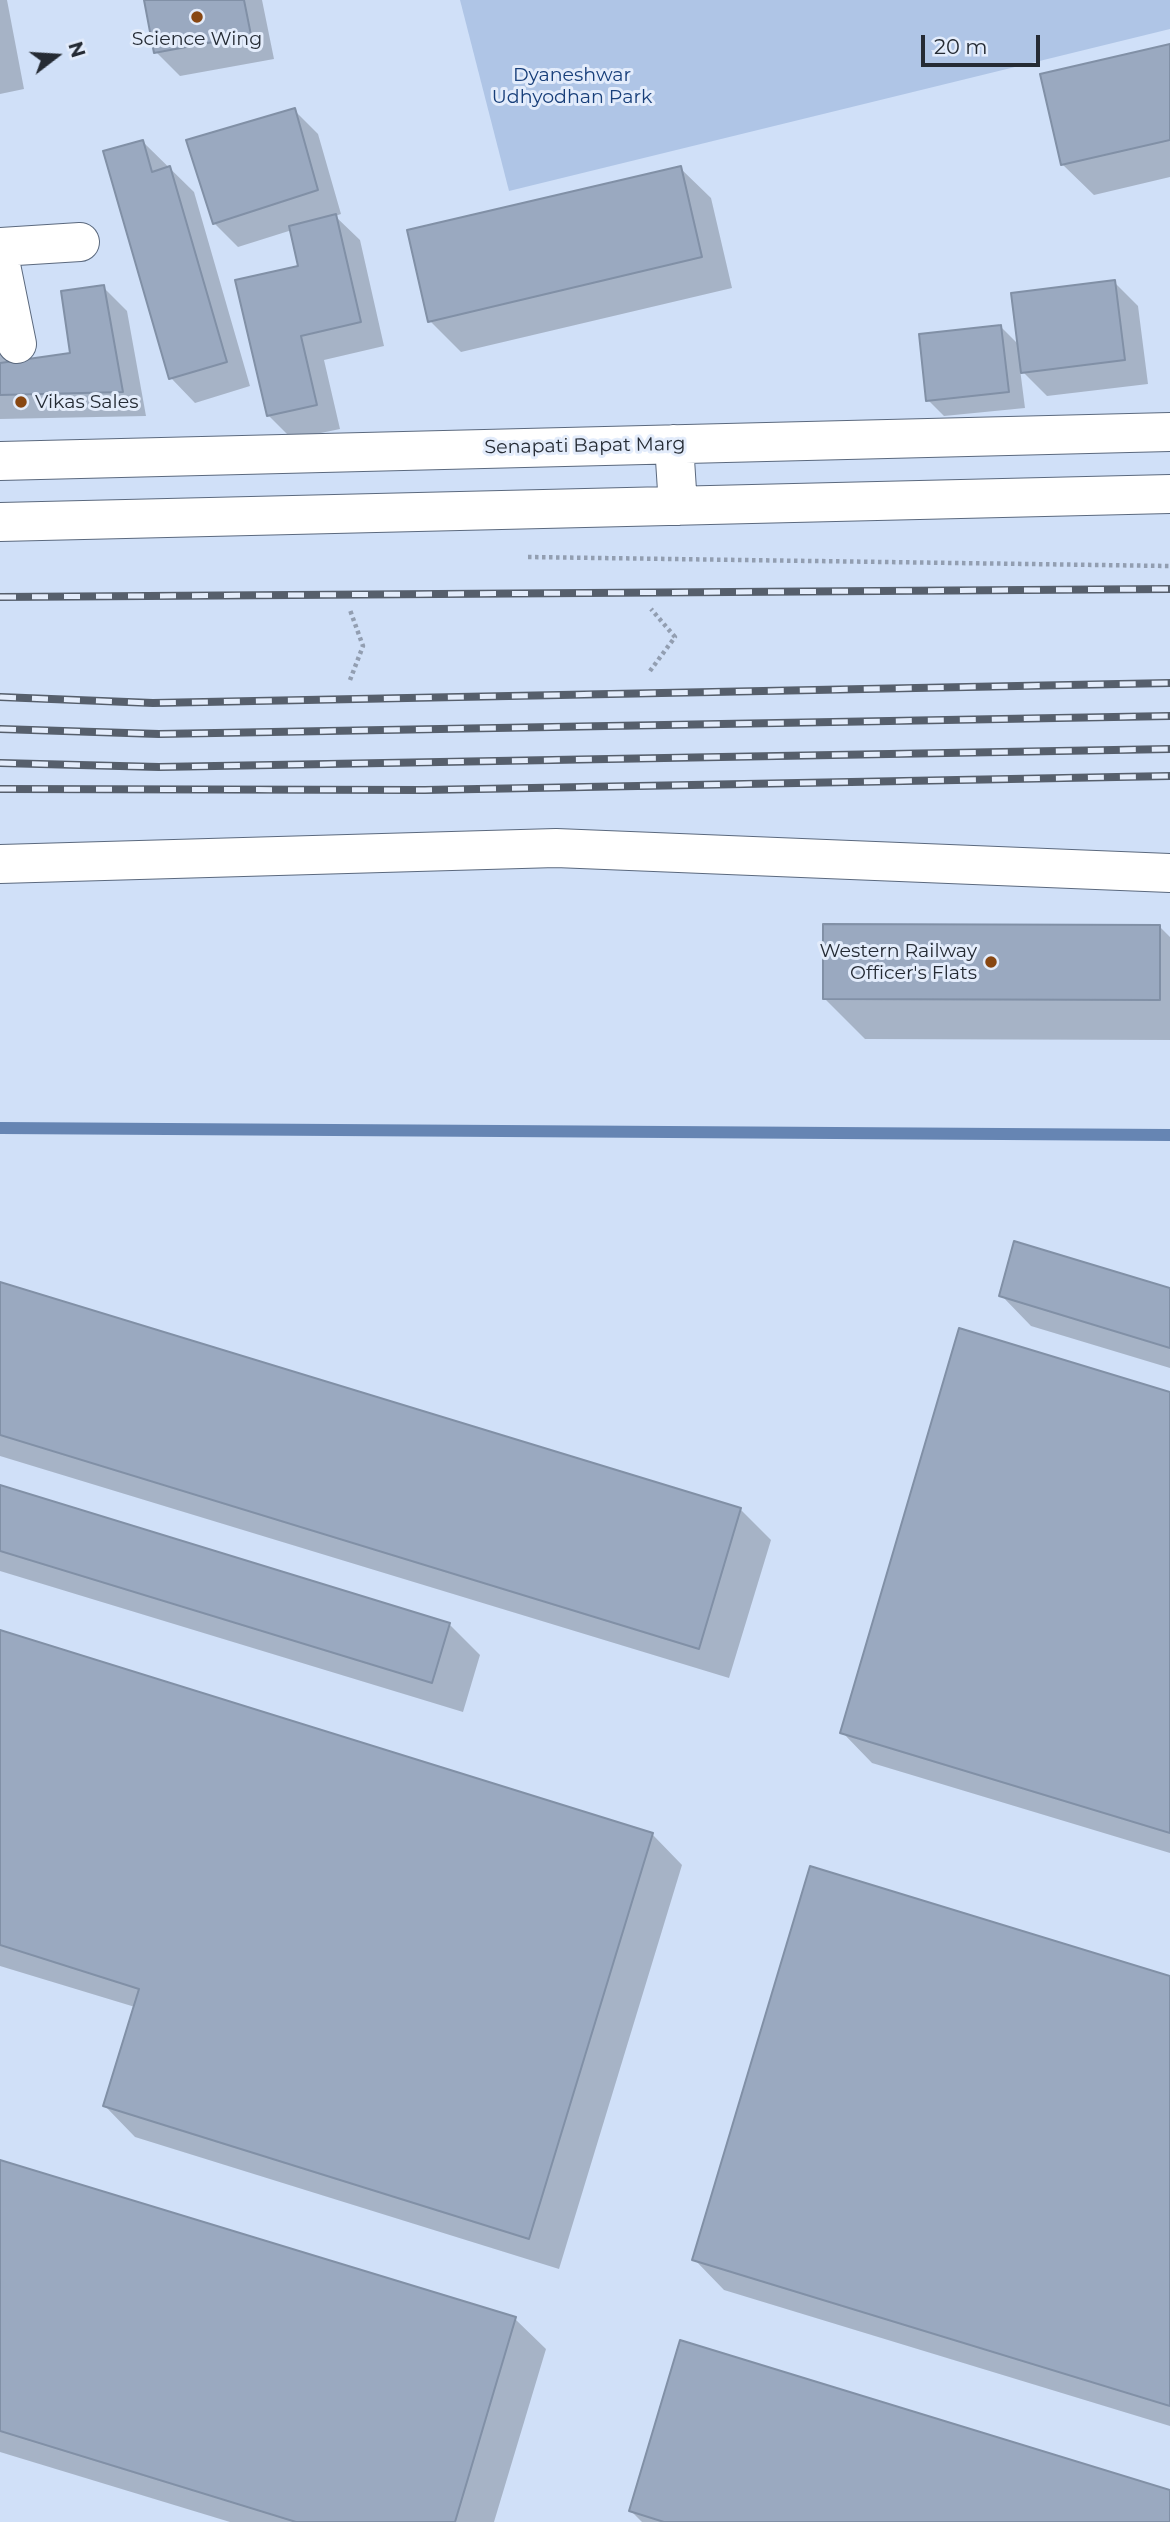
<!DOCTYPE html>
<style>
body{margin:0}
#map{position:relative;width:1170px;height:2522px;overflow:hidden;background:#d0e0f8;font-family:Montserrat,sans-serif}
canvas{display:block}
.north{position:absolute;left:21px;top:21px;width:70px;height:70px;-webkit-text-stroke:5px #e3ecfb;paint-order:stroke;rotate:73deg;font-size:19px;font-weight:700;line-height:28px;text-align:center;color:#252b34}
.north::after{content:'';display:block;margin:auto;width:24px;height:32px;background:#252b34;clip-path:polygon(50% 0,100% 100%,50% 72%,0 100%)}
.scale{position:absolute;left:921px;top:35px;width:119px;height:32px;box-sizing:border-box;border:4px solid #252b34;border-top:0;padding-left:9px;font-size:21px;line-height:24px;white-space:nowrap;color:#252b34;-webkit-text-stroke:5px #e3ecfb;paint-order:stroke}
</style>
<div id="map">
<canvas width="1170" height="2522"></canvas>
<div class="north">N</div>
<div class="scale">20 m</div>
</div>
<script>
const context = document.querySelector('canvas').getContext('2d');
context.lineJoin = 'round';
function fill(path, color) { context.fillStyle = color; context.fill(path, 'evenodd'); }
const shape = rows => new Path2D(rows.map(r => 'M' + r).join(''));
function trace(path, color, width, dash) { context.strokeStyle = color; context.lineWidth = width; context.lineCap = dash ? 'butt' : 'round'; context.setLineDash(dash || []); context.stroke(path); }
function label(font, color, halo, rows, align = 'center') {
  context.font = font + ' Montserrat,sans-serif'; context.lineWidth = 6; context.setLineDash([]); context.textBaseline = 'middle'; context.strokeStyle = halo; context.fillStyle = color; for (const [text, x, y, turn = 0] of rows) {
    context.save(); context.translate(x, y); context.rotate((+turn || 0) * Math.PI / 180); context.textAlign = isNaN(turn) ? turn : align; if (halo) context.strokeText(text, 0, 0); context.fillText(text, 0, 0); context.restore();
  }
}
fill(shape([
 [460,0,1170,0,1170,29,509,191]
]), '#afc5e6');
fill(shape([
 [0,0,7,0,24,89,0,94],
 [146,0,262,0,274,59,180,76,156,52],
 [1170,46,1170,177,1094,195,1063,165],
 [294,110,318,134,341,214,335,216,360,240,384,346,324,360,340,429,292,439,268,415,300,267,292,230,238,247,214,223],
 [143,142,194,192,250,386,195,403,171,378,105,153],
 [680,168,711,198,732,288,461,352,430,321],
 [1114,282,1138,306,1148,384,1047,396,1020,369,1025,408,944,416,928,400,1001,327,1020,346],
 [103,287,127,311,146,416,0,419,0,325,19,362,72,355],
 [1160,927,1170,937,1170,1040,865,1039,824,998],
 [0,1284,740,1509,771,1540,729,1678,0,1456],
 [1170,1290,1170,1368,1031,1326,1001,1295],
 [1170,1394,1170,1853,872,1763,842,1732],
 [0,1487,449,1624,480,1655,463,1712,0,1571],
 [0,1632,652,1834,682,1865,559,2269,135,2137,105,2106,135,2007,0,1966],
 [1170,1978,1170,2426,724,2290,694,2259],
 [0,2161,515,2319,546,2349,494,2522,230,2522,0,2452],
 [1170,2491,1170,2522,642,2522,631,2511]
]), '#0003');
trace(shape([
 [0,1128,1170,1135]
]), '#6685b3', 12);
const building = shape([
 [144,0,244,0,251,35,154,53,144,0],
 [1170,44,1170,140,1061,165,1040,74,1170,44],
 [295,108,318,190,213,224,186,140,295,108],
 [143,140,152,172,170,166,227,362,169,379,103,151,143,140],
 [681,166,702,257,428,322,407,230,681,166],
 [336,214,361,322,301,336,317,405,267,416,235,280,298,266,289,226,336,214],
 [1115,280,1125,360,1021,373,1011,293,1115,280],
 [104,285,123,392,0,395,0,363,70,353,61,291,104,285],
 [1001,325,1009,392,926,401,919,334,1001,325],
 [823,924,1160,925,1160,1000,823,999,823,924],
 [1014,1241,1170,1288,1170,1348,999,1296,1014,1241],
 [0,1282,741,1508,699,1649,0,1435,0,1282],
 [959,1328,1170,1392,1170,1833,840,1733,959,1328],
 [0,1485,450,1623,432,1683,0,1551,0,1485],
 [0,1630,653,1833,529,2239,103,2106,139,1989,0,1945,0,1630],
 [810,1866,1170,1976,1170,2406,692,2260,810,1866],
 [0,2160,516,2317,455,2522,296,2522,0,2431,0,2160],
 [680,2340,1170,2490,1170,2522,664,2522,629,2511,680,2340]
]);
fill(building, '#9aa9c0');
trace(building, '#8190a6', 2);
const minor = shape([
 [0,247,80,242],
 [0,260,17,344],
 [0,864,556,848,1170,873]
]);
const major = shape([
 [674,444,678,506],
 [0,461,1170,432],
 [0,522,1170,494]
]);
trace(minor, '#5b697e', 40);
trace(major, '#5b697e', 40);
trace(shape([
 [528,557,1170,566],
 [650,671,675,637,651,609],
 [350,680,363,646,350,610]
]), '#929eb1', 4.5, [3.5, 3.5]);
trace(minor, '#fff', 38);
trace(major, '#fff', 38);
const rail = shape([
 [0,597,1170,589],
 [0,697,153,703,1170,683],
 [0,729,159,734,1170,716],
 [0,763,159,767,1170,749],
 [0,789,425,790,1170,776]
]);
trace(rail, '#565f6c', 8);
trace(rail, '#e3ecfb', 5, [16]);
for (const [x, y, r, color] of [
 [197,17,7,"#884712"],
 [21,402,7,"#884712"],
 [991,962,7,"#884712"]
]) { const dot = new Path2D(); dot.arc(x, y, r, 0, 2 * Math.PI); context.fillStyle = color; context.fill(dot); trace(dot, '#e3ecfb', 2.5); }
label('19px', '#252b34', '#e3ecfb', [
 ["Science Wing",197,39],
 ["Vikas Sales",35,402,"left"],
 ["Western Railway",977,951,"right"],
 ["Officer's Flats",977,973,"right"]
]);
label('19px', '#183f7a', '#e3ecfb', [
 ["Dyaneshwar",572,75],
 ["Udhyodhan Park",572,97]
]);
label('19px', '#252b34', '#e3ecfb', [
 ["Senapati Bapat Marg",585,446,-1]
]);
</script>
